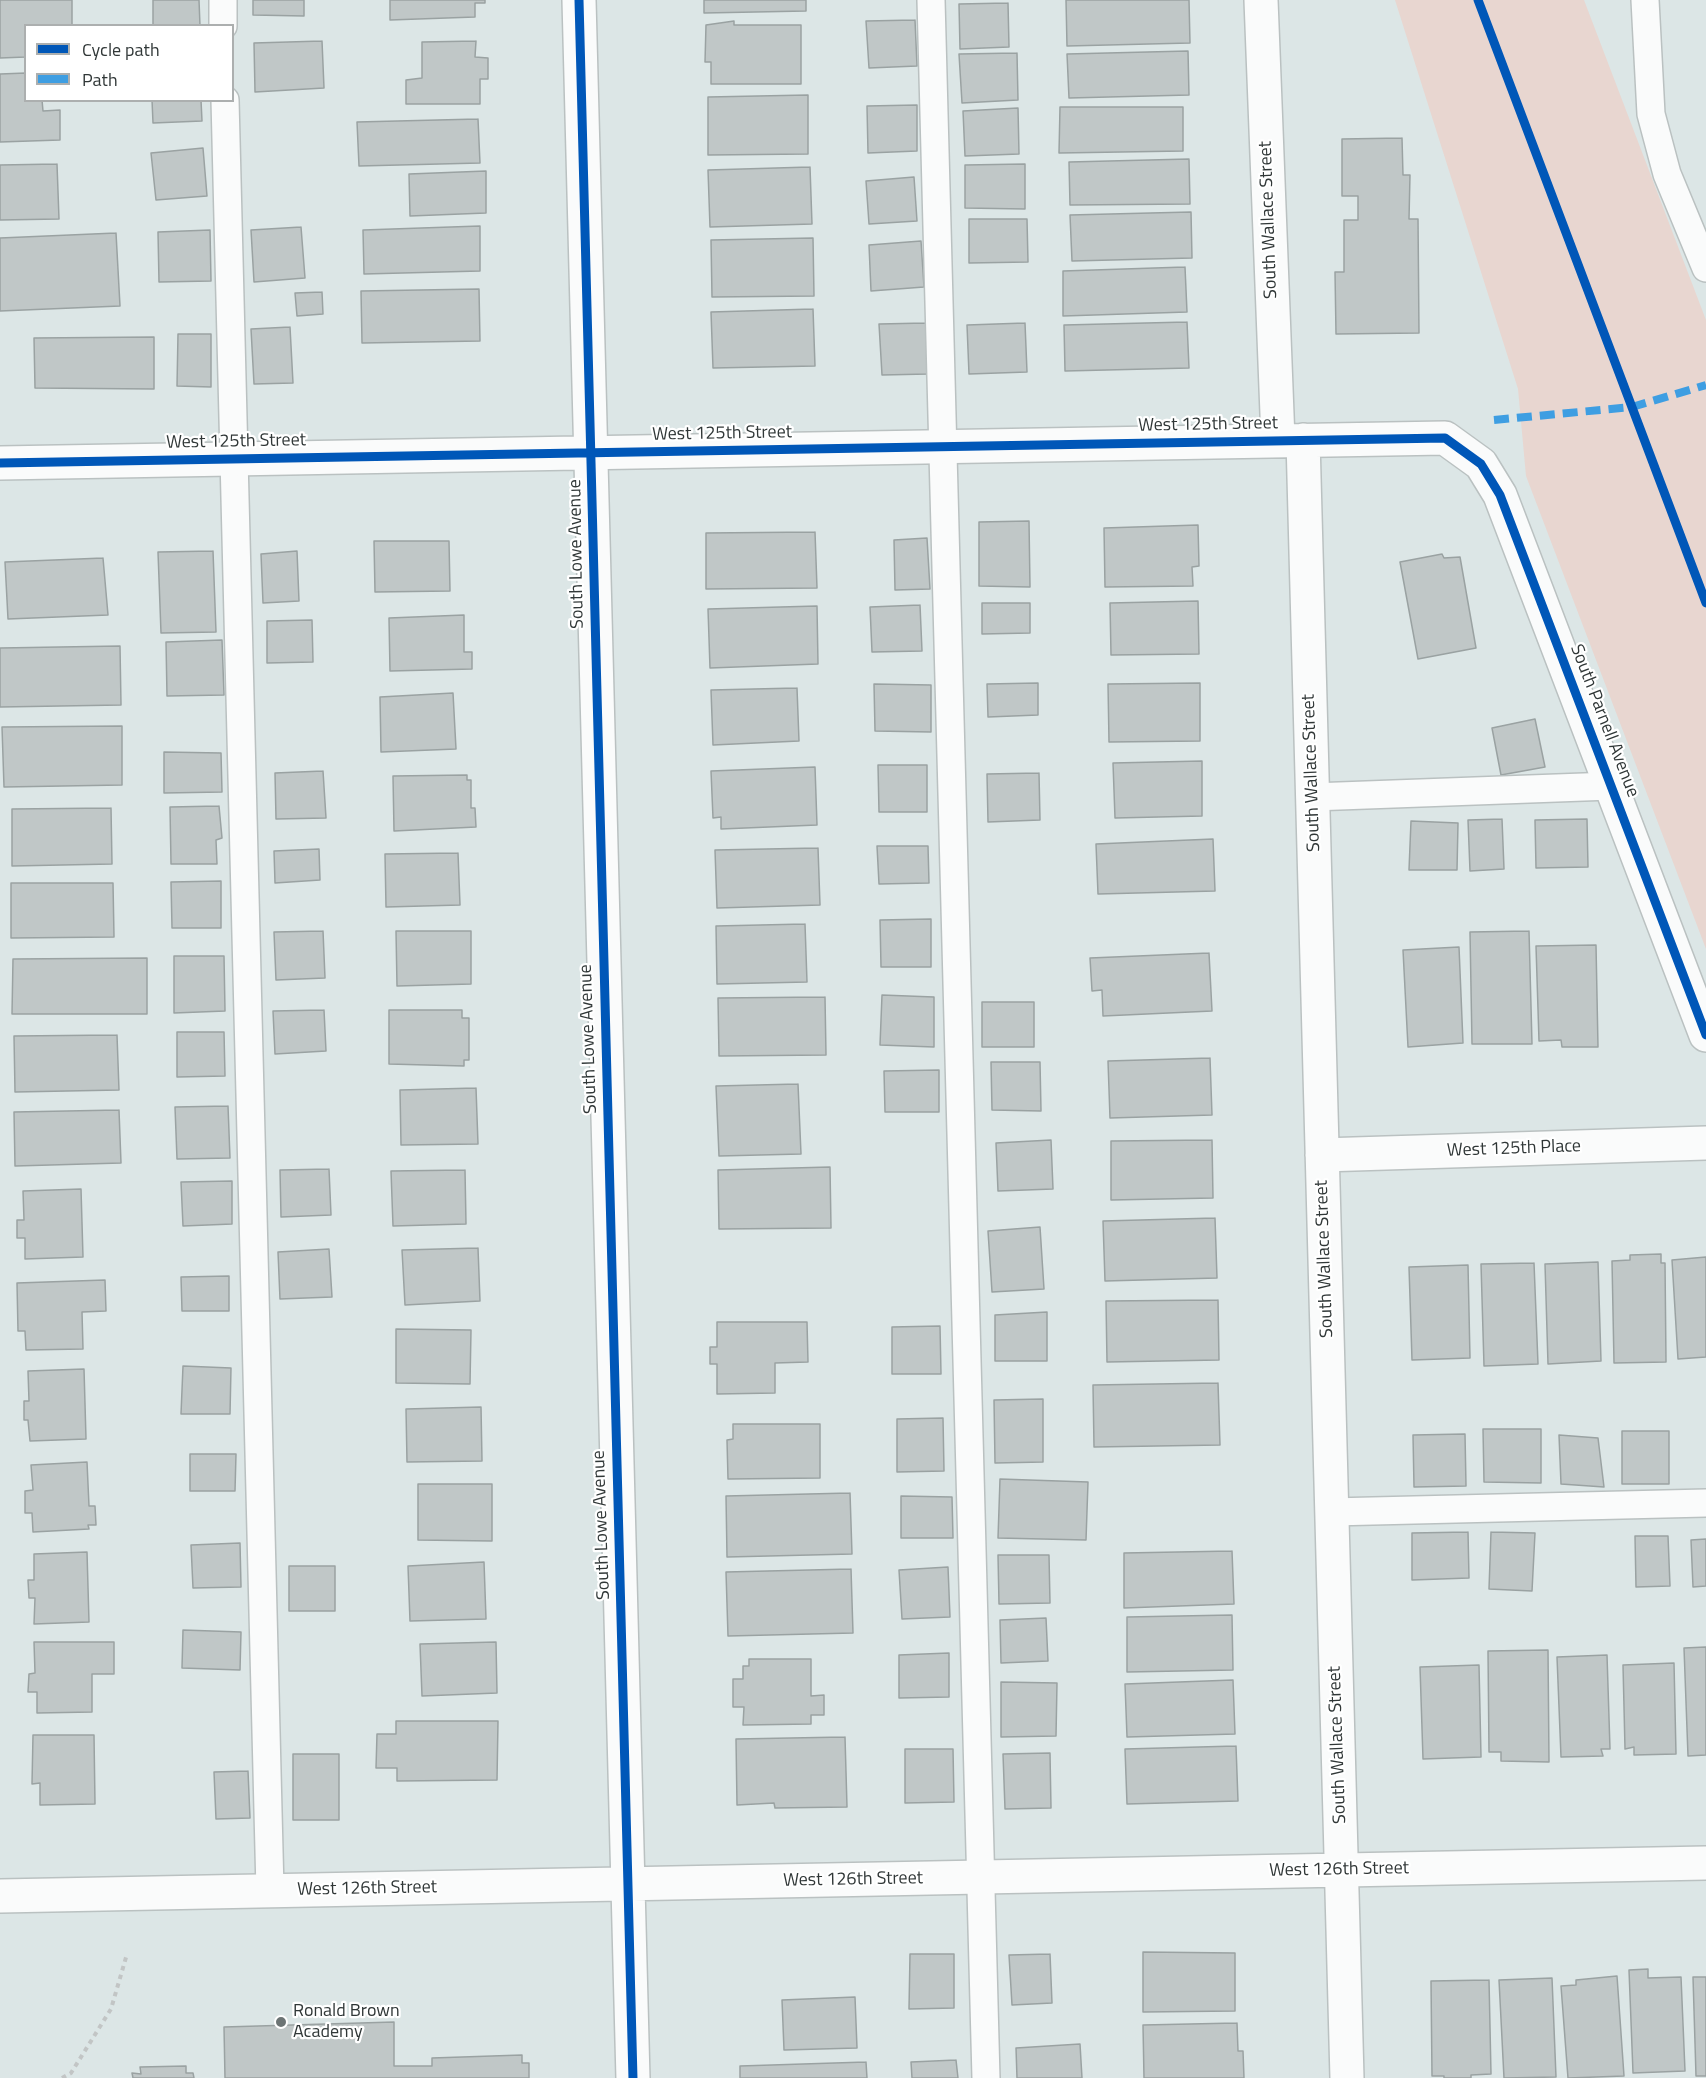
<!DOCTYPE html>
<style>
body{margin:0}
#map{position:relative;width:1706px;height:2078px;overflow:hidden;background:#dce6e6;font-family:"Titillium Web",sans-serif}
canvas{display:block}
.legend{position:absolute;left:24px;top:24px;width:210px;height:78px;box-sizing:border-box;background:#fff;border:2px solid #acafaf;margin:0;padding:8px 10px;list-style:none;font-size:18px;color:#303737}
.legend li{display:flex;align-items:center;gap:12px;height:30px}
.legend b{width:30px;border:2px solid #acafaf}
</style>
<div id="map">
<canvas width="1706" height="2078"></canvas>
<ul class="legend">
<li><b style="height:8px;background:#0057b8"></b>Cycle path</li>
<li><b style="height:8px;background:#3e9ee2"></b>Path</li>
</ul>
</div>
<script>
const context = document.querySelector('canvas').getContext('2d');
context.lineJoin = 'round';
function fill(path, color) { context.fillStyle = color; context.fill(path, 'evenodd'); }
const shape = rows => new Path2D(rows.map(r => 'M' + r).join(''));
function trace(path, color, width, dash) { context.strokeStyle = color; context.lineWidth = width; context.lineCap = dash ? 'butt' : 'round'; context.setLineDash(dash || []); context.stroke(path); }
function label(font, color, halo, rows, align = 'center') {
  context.font = font + ' "Titillium Web",sans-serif'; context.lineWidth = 4.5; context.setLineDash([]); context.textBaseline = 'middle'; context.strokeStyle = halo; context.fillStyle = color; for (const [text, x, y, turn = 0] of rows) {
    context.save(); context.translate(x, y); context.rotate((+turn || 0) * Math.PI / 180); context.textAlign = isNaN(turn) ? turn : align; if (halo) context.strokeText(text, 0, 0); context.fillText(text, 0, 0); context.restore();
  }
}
fill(shape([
 [1395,0,1584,0,1706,320,1706,949,1526,476,1518,389]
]), '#e8d6d0');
const building = shape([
 [0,0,72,0,72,26,26,26,26,57,0,58,0,0],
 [153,0,199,0,200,26,153,26,153,0],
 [253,0,304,0,304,16,253,15,253,0],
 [390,0,485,0,485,3,475,3,475,17,390,20,390,0],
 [704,0,806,0,806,11,704,13,704,0],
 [1066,0,1189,0,1190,43,1067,46,1066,0],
 [1008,3,1009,47,960,49,959,4,1008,3],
 [915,20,917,66,869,68,866,21,915,20],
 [734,21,734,25,801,25,801,84,711,84,711,62,705,62,706,25,734,21],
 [322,41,324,88,255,92,254,43,322,41],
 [476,41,475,57,488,58,488,79,480,79,480,104,406,104,406,80,422,78,422,42,476,41],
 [1188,51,1189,95,1069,98,1067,54,1188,51],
 [1017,53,1018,100,962,103,959,54,1017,53],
 [26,73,26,100,42,100,43,111,60,110,60,140,0,142,0,74,26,73],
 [808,95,808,154,708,155,708,97,808,95],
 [152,100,201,100,202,121,153,123,152,100],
 [917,105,917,151,868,153,867,106,917,105],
 [1060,107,1183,107,1183,151,1059,153,1060,107],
 [1018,108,1019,154,965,156,963,111,1018,108],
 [478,119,480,163,359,166,357,122,478,119],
 [1402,138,1403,175,1410,175,1409,219,1418,219,1419,333,1336,334,1335,272,1344,272,1344,220,1358,220,1358,196,1342,196,1342,139,1402,138],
 [203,148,207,196,156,200,151,153,203,148],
 [1189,159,1190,204,1070,205,1069,162,1189,159],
 [57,164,59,219,0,220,0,165,57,164],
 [1025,164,1025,209,965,208,965,165,1025,164],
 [810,167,812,224,710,227,708,170,810,167],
 [486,171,486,213,410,216,409,174,486,171],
 [914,177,917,221,869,224,866,181,914,177],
 [1191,212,1192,258,1072,261,1070,215,1191,212],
 [969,219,1027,219,1028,262,969,263,969,219],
 [480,226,480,271,364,274,363,230,480,226],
 [301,227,305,278,254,282,251,230,301,227],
 [210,230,211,281,159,282,158,232,210,230],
 [116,233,120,306,0,311,0,238,116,233],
 [813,238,814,296,712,297,711,240,813,238],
 [921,241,924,287,871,291,869,245,921,241],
 [1185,267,1187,312,1063,316,1063,271,1185,267],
 [479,289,480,341,362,343,361,291,479,289],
 [322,292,323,314,297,316,295,293,322,292],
 [813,309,815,366,713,368,711,312,813,309],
 [1187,322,1189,368,1065,371,1064,325,1187,322],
 [926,323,928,374,882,375,879,324,926,323],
 [1025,323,1027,372,969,374,967,325,1025,323],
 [290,327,293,383,254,384,251,329,290,327],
 [178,334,211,334,211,387,177,386,178,334],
 [154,337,154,389,35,388,34,338,154,337],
 [1029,521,1030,587,979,586,979,522,1029,521],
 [1198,525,1199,566,1192,567,1193,586,1105,587,1104,528,1198,525],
 [815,532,817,588,706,589,706,533,815,532],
 [927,538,930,589,895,590,894,540,927,538],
 [374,541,449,541,450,591,375,592,374,541],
 [213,551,216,632,161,633,158,552,213,551],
 [297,551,299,601,263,603,261,554,297,551],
 [1442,554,1444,558,1460,557,1476,648,1418,659,1400,562,1442,554],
 [103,558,108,615,8,619,5,562,103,558],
 [1198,601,1199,654,1111,655,1110,603,1198,601],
 [982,603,1030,603,1030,633,982,634,982,603],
 [920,605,922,651,872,652,870,607,920,605],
 [817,606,818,664,710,668,708,609,817,606],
 [464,615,464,652,472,652,472,669,390,671,389,618,464,615],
 [312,620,313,662,267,663,267,621,312,620],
 [222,640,224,695,167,696,166,642,222,640],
 [120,646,121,705,0,707,0,648,120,646],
 [1038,683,1038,715,988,717,987,684,1038,683],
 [1200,683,1200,741,1109,742,1108,684,1200,683],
 [874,684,931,685,931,732,875,731,874,684],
 [797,688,799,741,713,745,711,690,797,688],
 [453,693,456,749,381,752,380,697,453,693],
 [1535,719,1545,767,1501,775,1492,728,1535,719],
 [122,726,122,785,4,787,2,727,122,726],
 [164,752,221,753,222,792,164,793,164,752],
 [1202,761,1202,816,1115,818,1113,763,1202,761],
 [878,765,927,765,927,812,879,812,878,765],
 [815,767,817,825,721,829,721,817,713,818,711,771,815,767],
 [323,771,326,818,276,819,275,773,323,771],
 [1039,773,1040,820,988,822,987,774,1039,773],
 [467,775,467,780,471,780,471,808,475,808,476,827,394,831,393,776,467,775],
 [219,806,222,838,216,840,217,864,171,864,170,807,219,806],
 [111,808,112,864,12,866,12,809,111,808],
 [1502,819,1504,869,1470,871,1468,820,1502,819],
 [1587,819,1588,867,1536,868,1535,820,1587,819],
 [1411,821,1458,823,1457,870,1409,870,1411,821],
 [1213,839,1215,891,1098,894,1096,844,1213,839],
 [877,846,928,846,929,883,879,884,877,846],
 [818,848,820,905,717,908,715,850,818,848],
 [319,849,320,880,275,883,274,851,319,849],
 [458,853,460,905,386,907,385,854,458,853],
 [221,881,221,928,172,928,171,882,221,881],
 [11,883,113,883,114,937,11,938,11,883],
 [931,919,931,967,881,967,880,920,931,919],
 [805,924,807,982,717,984,716,926,805,924],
 [323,931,325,978,276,980,274,932,323,931],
 [396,931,471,931,471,984,397,986,396,931],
 [1529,931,1532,1044,1472,1044,1470,932,1529,931],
 [1596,945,1598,1047,1562,1047,1561,1040,1539,1041,1536,946,1596,945],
 [1459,947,1463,1043,1408,1047,1403,950,1459,947],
 [1209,953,1212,1011,1103,1016,1102,990,1092,991,1090,958,1209,953],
 [174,956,224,956,225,1011,174,1013,174,956],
 [147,958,147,1014,12,1014,13,959,147,958],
 [882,995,934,997,934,1047,880,1045,882,995],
 [825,997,826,1055,719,1056,718,998,825,997],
 [982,1002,1034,1002,1034,1047,982,1047,982,1002],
 [324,1010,326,1051,275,1054,273,1011,324,1010],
 [389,1010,462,1010,462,1018,469,1018,469,1060,464,1060,464,1066,389,1064,389,1010],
 [177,1032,224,1032,225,1076,177,1077,177,1032],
 [117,1035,119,1090,15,1092,14,1036,117,1035],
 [1210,1058,1212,1115,1110,1118,1108,1061,1210,1058],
 [991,1062,1040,1062,1041,1111,992,1110,991,1062],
 [939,1070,939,1112,885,1112,884,1071,939,1070],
 [798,1084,801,1154,719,1156,716,1086,798,1084],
 [476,1088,478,1144,401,1145,400,1090,476,1088],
 [228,1106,230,1158,177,1159,175,1107,228,1106],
 [119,1110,121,1163,15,1166,14,1112,119,1110],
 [1051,1140,1053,1189,998,1191,996,1143,1051,1140],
 [1212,1140,1213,1198,1111,1200,1111,1141,1212,1140],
 [830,1167,831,1228,719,1229,718,1170,830,1167],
 [329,1169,331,1215,281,1217,280,1170,329,1169],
 [465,1170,466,1224,393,1226,391,1171,465,1170],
 [232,1181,232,1224,183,1226,181,1182,232,1181],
 [81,1189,83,1257,25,1259,25,1238,17,1238,17,1220,24,1220,23,1191,81,1189],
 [1215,1218,1217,1278,1105,1281,1103,1221,1215,1218],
 [1040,1227,1044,1289,992,1292,988,1231,1040,1227],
 [478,1248,480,1301,405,1305,402,1250,478,1248],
 [329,1249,332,1297,280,1299,278,1252,329,1249],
 [1661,1254,1661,1263,1665,1263,1666,1362,1614,1363,1612,1261,1630,1260,1630,1255,1661,1254],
 [1706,1257,1706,1357,1678,1359,1672,1260,1706,1257],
 [1598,1262,1601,1361,1548,1364,1545,1264,1598,1262],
 [1534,1263,1538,1364,1484,1366,1481,1264,1534,1263],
 [1468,1265,1470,1358,1412,1360,1409,1267,1468,1265],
 [229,1276,229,1311,182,1311,181,1277,229,1276],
 [105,1280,106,1311,82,1312,83,1349,26,1350,25,1331,18,1331,17,1283,105,1280],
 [1218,1300,1219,1360,1107,1362,1106,1301,1218,1300],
 [1047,1312,1047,1361,995,1361,995,1315,1047,1312],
 [717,1322,807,1322,808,1362,775,1363,775,1393,717,1394,717,1364,710,1364,710,1347,717,1347,717,1322],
 [940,1326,941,1374,892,1374,892,1327,940,1326],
 [396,1329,471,1330,470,1384,396,1383,396,1329],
 [183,1366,231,1368,230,1414,181,1414,183,1366],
 [84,1369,86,1439,30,1441,28,1420,24,1420,24,1401,29,1401,28,1371,84,1369],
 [1218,1383,1220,1445,1094,1447,1093,1385,1218,1383],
 [1043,1399,1043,1462,995,1463,994,1400,1043,1399],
 [481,1407,482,1461,407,1462,406,1409,481,1407],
 [943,1418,944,1471,897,1472,897,1419,943,1418],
 [733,1424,820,1424,820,1478,728,1479,727,1440,733,1439,733,1424],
 [1483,1429,1541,1429,1541,1483,1484,1482,1483,1429],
 [1622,1431,1669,1431,1669,1484,1622,1484,1622,1431],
 [1465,1434,1466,1486,1414,1487,1413,1435,1465,1434],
 [1559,1435,1598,1438,1604,1487,1561,1484,1559,1435],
 [190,1454,236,1454,235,1491,190,1491,190,1454],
 [87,1462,89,1506,95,1506,96,1525,88,1525,89,1529,33,1532,32,1513,25,1513,25,1491,33,1490,31,1465,87,1462],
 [1000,1479,1088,1482,1086,1540,998,1538,1000,1479],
 [418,1484,492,1484,492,1541,418,1540,418,1484],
 [850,1493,852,1554,727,1557,726,1496,850,1493],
 [901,1496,952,1497,953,1538,901,1538,901,1496],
 [1468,1532,1469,1578,1412,1580,1412,1533,1468,1532],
 [1491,1532,1535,1533,1532,1591,1489,1589,1491,1532],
 [1635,1536,1668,1536,1670,1586,1636,1587,1635,1536],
 [1706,1539,1706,1586,1693,1587,1691,1540,1706,1539],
 [240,1543,241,1587,193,1588,191,1545,240,1543],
 [1232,1551,1234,1604,1124,1608,1124,1553,1232,1551],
 [87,1552,89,1622,34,1624,35,1598,29,1598,28,1580,34,1580,34,1554,87,1552],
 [998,1555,1049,1555,1050,1603,999,1604,998,1555],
 [484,1562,486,1619,410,1621,408,1566,484,1562],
 [289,1566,335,1566,335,1611,289,1611,289,1566],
 [948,1567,950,1617,902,1619,899,1570,948,1567],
 [851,1569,853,1633,728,1636,726,1572,851,1569],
 [1232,1615,1233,1670,1127,1672,1127,1617,1232,1615],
 [1046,1618,1048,1661,1001,1663,1000,1620,1046,1618],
 [183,1630,241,1632,240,1670,182,1668,183,1630],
 [34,1642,114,1642,114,1674,92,1674,92,1712,37,1713,37,1692,28,1692,29,1674,35,1673,34,1642],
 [496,1642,497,1693,422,1696,420,1644,496,1642],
 [1706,1647,1706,1755,1688,1756,1684,1648,1706,1647],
 [1548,1650,1549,1762,1501,1761,1501,1752,1489,1752,1488,1651,1548,1650],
 [949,1653,949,1697,899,1698,899,1655,949,1653],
 [1607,1655,1610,1749,1601,1749,1603,1756,1561,1757,1557,1657,1607,1655],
 [749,1659,811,1659,811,1696,824,1695,824,1715,811,1715,811,1724,743,1725,744,1707,733,1707,733,1679,743,1679,743,1666,749,1666,749,1659],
 [1674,1663,1676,1754,1634,1755,1634,1747,1625,1749,1623,1665,1674,1663],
 [1479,1665,1481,1757,1423,1759,1420,1667,1479,1665],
 [1233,1680,1235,1734,1127,1737,1125,1684,1233,1680],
 [1001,1682,1057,1683,1056,1736,1001,1737,1001,1682],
 [396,1721,498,1721,497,1780,397,1781,397,1768,376,1768,377,1734,396,1734,396,1721],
 [33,1735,94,1735,95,1804,40,1805,40,1783,32,1784,33,1735],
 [845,1737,847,1807,775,1808,774,1803,737,1805,736,1739,845,1737],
 [1236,1746,1238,1801,1127,1804,1125,1749,1236,1746],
 [905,1749,953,1749,954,1802,905,1803,905,1749],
 [1050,1753,1051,1808,1005,1809,1003,1754,1050,1753],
 [293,1754,339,1754,339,1820,293,1820,293,1754],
 [248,1771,250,1818,216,1819,214,1772,248,1771],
 [1143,1952,1235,1953,1235,2011,1143,2012,1143,1952],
 [910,1954,954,1954,954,2008,909,2009,910,1954],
 [1050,1954,1052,2003,1012,2005,1009,1955,1050,1954],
 [1648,1969,1648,1978,1681,1977,1685,2071,1633,2073,1629,1970,1648,1969],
 [1617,1976,1624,2076,1568,2078,1561,1986,1576,1985,1576,1980,1617,1976],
 [1693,1977,1706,1977,1706,2076,1696,2076,1693,1977],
 [1552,1978,1556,2077,1504,2078,1499,1980,1552,1978],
 [1489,1980,1491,2074,1471,2075,1471,2078,1444,2078,1444,2076,1432,2076,1431,1981,1489,1980],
 [855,1997,857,2048,784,2050,782,2000,855,1997],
 [394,2022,394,2066,432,2066,432,2058,522,2055,522,2063,529,2063,529,2078,225,2078,224,2027,394,2022],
 [1237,2023,1238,2051,1243,2051,1244,2078,1144,2078,1143,2025,1237,2023],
 [1080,2044,1082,2078,1017,2078,1016,2048,1080,2044],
 [956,2060,958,2078,912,2078,911,2062,956,2060],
 [866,2062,867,2078,740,2078,740,2066,866,2062],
 [186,2066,186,2073,193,2073,194,2078,133,2078,132,2073,141,2074,140,2067,186,2066]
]);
fill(building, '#c0c7c7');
trace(building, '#9aa2a2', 1.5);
const lane = shape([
 [223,0,223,26],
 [931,0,986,2078],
 [1645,0,1651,114,1667,174,1706,268],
 [225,100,270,1890],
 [1312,797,1611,786],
 [1331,1512,1706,1503]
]);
const street = shape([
 [579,0,633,2078],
 [1261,0,1278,440],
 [1303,440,1347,2078],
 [0,463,1445,438,1481,464,1500,495,1706,1035],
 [1322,1155,1706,1143],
 [0,1896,1706,1863]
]);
trace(lane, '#bac1c1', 30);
trace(street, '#bac1c1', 36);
trace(shape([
 [62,2078,71,2073,111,2009,127,1954]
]), '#c2c5c5', 4, [4.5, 4.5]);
trace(lane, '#fafbfb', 27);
trace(street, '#fafbfb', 33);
trace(shape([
 [1494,420,1632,407,1706,385]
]), '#3e9ee2', 8, [15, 8]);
trace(shape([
 [579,0,633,2078],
 [1478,0,1706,603],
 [0,463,1445,438,1481,464,1500,495,1706,1035]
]), '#0057b8', 9);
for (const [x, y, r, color] of [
 [281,2022,6,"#6c7474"]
]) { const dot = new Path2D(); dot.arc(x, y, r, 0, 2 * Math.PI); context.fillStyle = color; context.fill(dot); trace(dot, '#fff', 2); }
label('18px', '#303737', '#fff', [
 ["South Wallace Street",1269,220,-92],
 ["West 125th Street",1208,425,-1],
 ["West 125th Street",722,434,-1],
 ["West 125th Street",236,442,-1],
 ["South Lowe Avenue",577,554,-91],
 ["South Parnell Avenue",1604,721,69],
 ["South Wallace Street",1312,773,-92],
 ["South Lowe Avenue",589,1039,-92],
 ["West 125th Place",1514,1149,-2],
 ["South Wallace Street",1325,1259,-92],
 ["South Lowe Avenue",602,1525,-92],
 ["South Wallace Street",1338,1745,-92],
 ["West 126th Street",1339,1870,-1],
 ["West 126th Street",853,1880,-1],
 ["West 126th Street",367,1889,-1]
]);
label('18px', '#303737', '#fff', [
 ["Ronald Brown",293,2012],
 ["Academy",293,2033]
], 'left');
</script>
